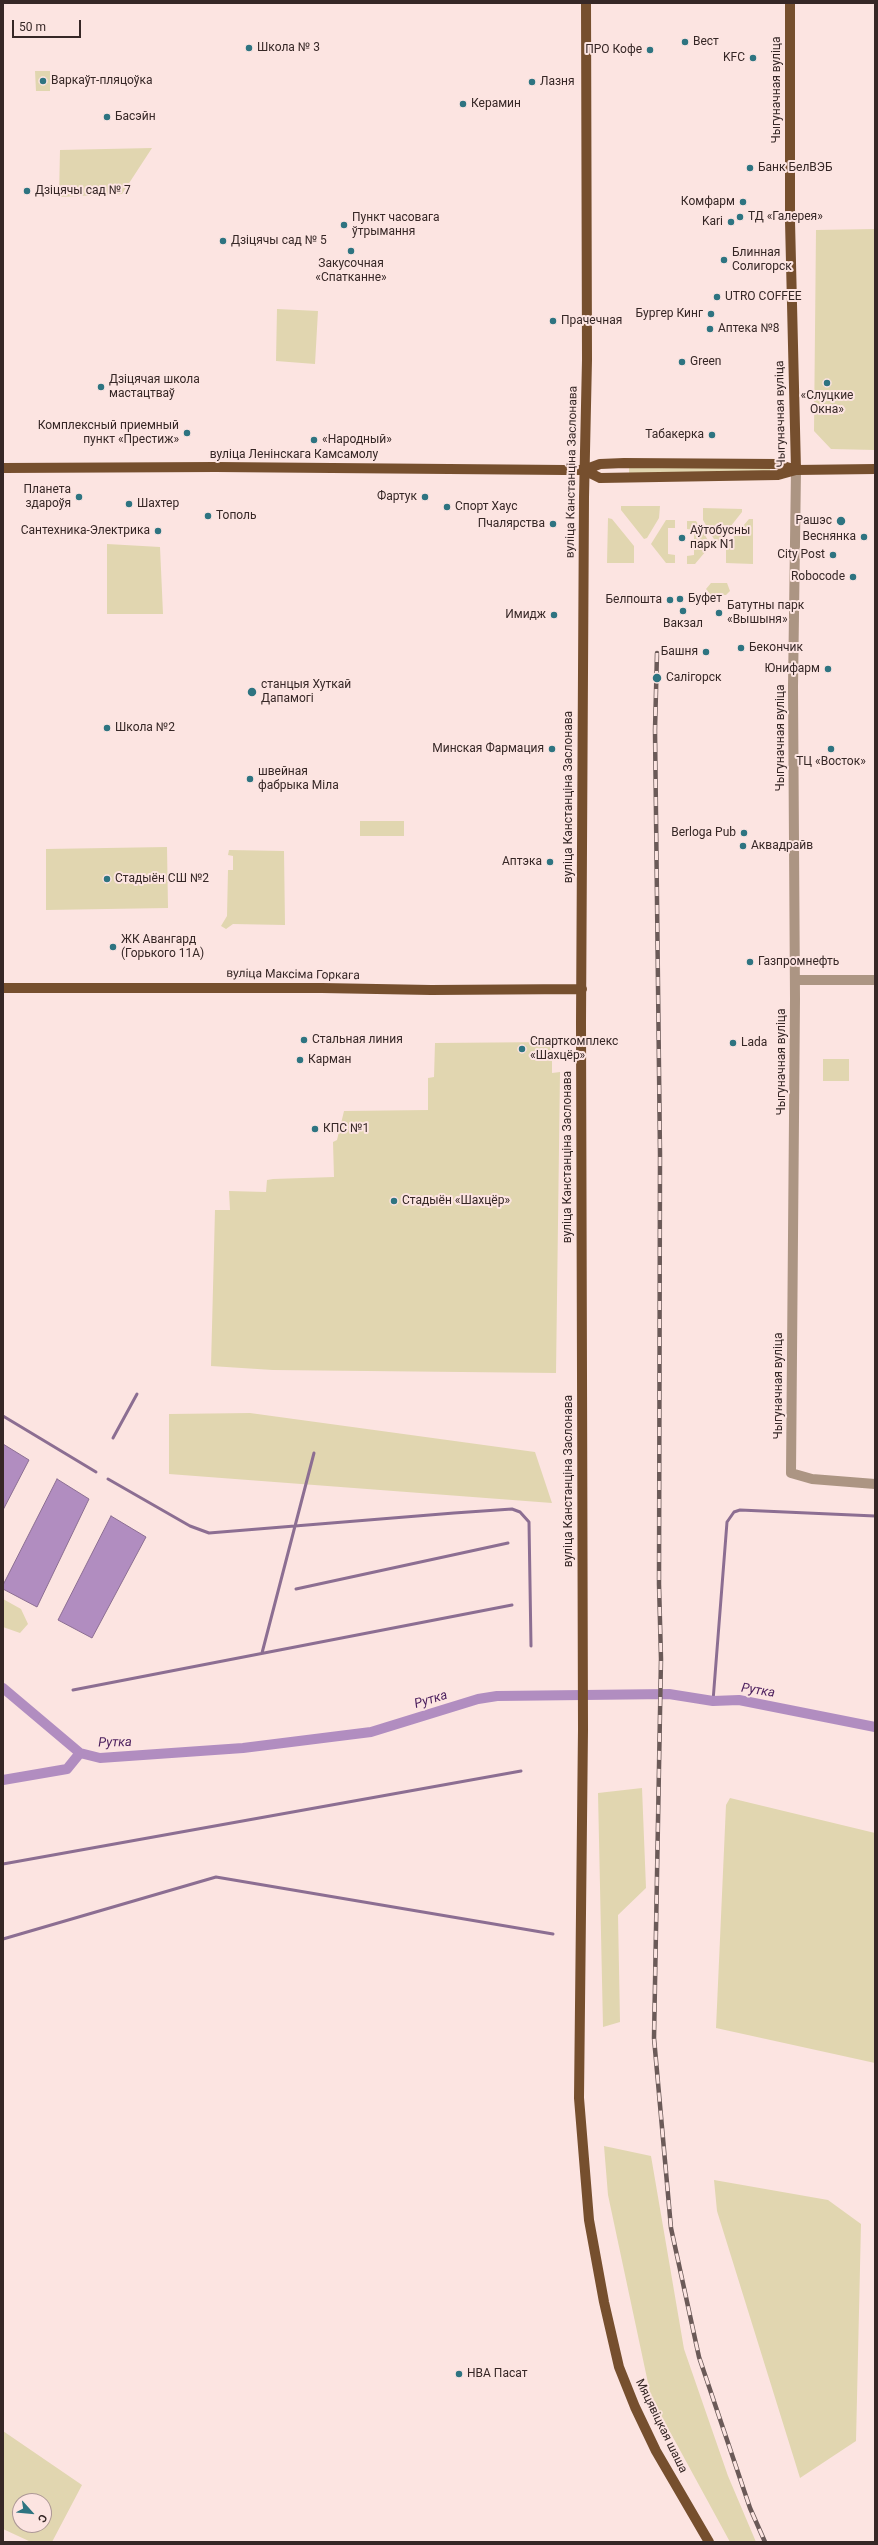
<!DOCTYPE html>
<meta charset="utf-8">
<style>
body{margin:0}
#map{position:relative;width:878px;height:2545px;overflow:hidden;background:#fce4e1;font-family:Roboto,sans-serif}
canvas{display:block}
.frame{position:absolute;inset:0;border:4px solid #362726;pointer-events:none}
.north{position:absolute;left:12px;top:2493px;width:40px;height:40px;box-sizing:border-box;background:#fce4e1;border:1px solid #ad9896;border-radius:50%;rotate:117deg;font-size:11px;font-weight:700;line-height:16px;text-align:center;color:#362726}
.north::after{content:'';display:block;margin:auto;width:14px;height:18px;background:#2e7481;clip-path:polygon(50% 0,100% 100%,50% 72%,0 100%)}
.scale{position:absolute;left:12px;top:20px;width:69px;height:18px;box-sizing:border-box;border:2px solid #362726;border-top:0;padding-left:5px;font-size:12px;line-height:14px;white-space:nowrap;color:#362726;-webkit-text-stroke:3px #fce4e1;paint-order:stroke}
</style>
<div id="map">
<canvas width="878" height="2545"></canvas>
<div class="frame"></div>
<div class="north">С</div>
<div class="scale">50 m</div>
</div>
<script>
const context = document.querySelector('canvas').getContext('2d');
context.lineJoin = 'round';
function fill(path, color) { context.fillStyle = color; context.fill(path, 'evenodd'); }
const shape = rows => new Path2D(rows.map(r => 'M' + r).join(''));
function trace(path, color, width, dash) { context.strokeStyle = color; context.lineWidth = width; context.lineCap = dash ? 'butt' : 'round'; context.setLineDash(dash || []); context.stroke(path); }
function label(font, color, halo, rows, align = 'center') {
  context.font = font + ' Roboto,sans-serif'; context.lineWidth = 4; context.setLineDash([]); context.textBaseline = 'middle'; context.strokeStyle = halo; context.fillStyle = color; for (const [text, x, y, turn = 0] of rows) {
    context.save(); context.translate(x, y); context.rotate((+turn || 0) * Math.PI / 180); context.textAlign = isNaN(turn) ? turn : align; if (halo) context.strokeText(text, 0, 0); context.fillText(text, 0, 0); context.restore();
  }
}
fill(shape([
 [35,71,50,71,50,91,36,91],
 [152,148,122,194,59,197,60,150],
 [875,229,875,450,831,449,814,431,816,230],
 [277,309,318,311,315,364,276,361],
 [770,467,770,472,629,474,629,468],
 [621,506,660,506,659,518,647,538,644,539,621,510],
 [703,508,742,509,742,512,719,541,715,541,703,520],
 [608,518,612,519,634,546,634,563,607,563],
 [749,519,753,519,753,564,726,563,726,546],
 [666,520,675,520,675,528,668,528,668,554,675,555,675,563,666,563,651,544],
 [687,521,696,521,711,545,695,564,687,564,687,556,694,555,694,530,687,529],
 [107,544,160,547,163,614,107,614],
 [711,583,727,583,730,591,726,595,710,594,706,589],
 [360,821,404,821,404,836,360,836],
 [167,847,168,908,46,910,46,849],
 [229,850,284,851,285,925,233,924,226,929,221,926,227,916,228,870,233,870,233,856,228,855],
 [552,1042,552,1073,560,1072,556,1373,273,1370,211,1366,215,1210,230,1210,229,1191,266,1192,267,1180,273,1179,334,1177,333,1142,337,1140,344,1111,428,1110,428,1078,434,1077,435,1043],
 [823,1059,849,1059,849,1081,823,1081],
 [250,1413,535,1452,552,1503,169,1474,169,1414],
 [3,1599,21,1609,28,1624,20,1633,3,1627],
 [642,1788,646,1888,618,1915,620,2022,603,2027,598,1793],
 [730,1798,875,1833,875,2063,716,2028,726,1805],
 [604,2146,651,2156,684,2349,728,2476,756,2542,730,2542,651,2397,608,2195],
 [714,2180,828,2200,861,2224,856,2441,800,2478,717,2211],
 [3,2431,82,2485,52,2542,31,2542,3,2529],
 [20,2501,44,2501,44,2525,20,2525]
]), '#e1d6b0');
const water = shape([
 [3,1444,29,1460,3,1510,3,1444],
 [57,1479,89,1499,37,1607,3,1589,3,1585,57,1479],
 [111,1516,146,1537,92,1638,58,1620,111,1516]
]);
fill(water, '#b18dc0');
trace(water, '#8c6e92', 1);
trace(shape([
 [3,1416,96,1472],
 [113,1438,137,1394],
 [108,1479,190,1526,209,1533,454,1513,512,1509,520,1512,529,1522,531,1646],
 [296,1589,508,1543],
 [262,1653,314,1453],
 [73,1690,512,1605],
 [713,1701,727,1522,734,1512,740,1510,875,1516],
 [3,1864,521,1771],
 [3,1939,216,1877,553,1934]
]), '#8c6e92', 3);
trace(shape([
 [3,1688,80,1753],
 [3,1780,67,1769,80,1753,100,1758,243,1748,371,1732,478,1699,497,1696,669,1694,713,1701,739,1700,875,1727]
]), '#b18dc0', 10);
trace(shape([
 [796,470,793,686,795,999,791,1473,812,1479,875,1484],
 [795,980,875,980]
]), '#ac9583', 10);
trace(shape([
 [586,3,587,360,584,497,581,1022,583,1729,579,2098,589,2220,604,2302,619,2367,635,2407,656,2451,709,2542],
 [790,3,790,221,796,470],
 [3,468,216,467,565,470,584,470,600,478,778,475,796,470,875,469],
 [584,470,600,464,624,463,777,464,796,470],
 [3,988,322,988,431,990,582,989]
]), '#764f2e', 10);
const rail = shape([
 [657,653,655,730,660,1154,659,1584,661,1659,654,2038,671,2228,699,2357,750,2508,765,2542]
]);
trace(rail, '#6b5a58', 4.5);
trace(rail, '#fce4e1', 3, [9]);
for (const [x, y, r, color] of [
 [685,42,4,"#2e7481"],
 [249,48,4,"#2e7481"],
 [650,50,4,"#2e7481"],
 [753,58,4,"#2e7481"],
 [43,81,4,"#2e7481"],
 [532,82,4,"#2e7481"],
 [463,104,4,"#2e7481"],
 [107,117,4,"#2e7481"],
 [750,168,4,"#2e7481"],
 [27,191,4,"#2e7481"],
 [743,202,4,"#2e7481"],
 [740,217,4,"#2e7481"],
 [731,222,4,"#2e7481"],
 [344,225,4,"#2e7481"],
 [223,241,4,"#2e7481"],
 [351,251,4,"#2e7481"],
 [724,260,4,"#2e7481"],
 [717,297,4,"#2e7481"],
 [711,314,4,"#2e7481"],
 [553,321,4,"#2e7481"],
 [710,329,4,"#2e7481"],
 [682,362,4,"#2e7481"],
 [827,383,4,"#2e7481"],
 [101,387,4,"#2e7481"],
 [187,433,4,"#2e7481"],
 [712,435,4,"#2e7481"],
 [314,440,4,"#2e7481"],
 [79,497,4,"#2e7481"],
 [425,497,4,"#2e7481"],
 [129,504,4,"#2e7481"],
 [447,507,4,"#2e7481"],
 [208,516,4,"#2e7481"],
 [841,521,5,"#2e7481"],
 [553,524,4,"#2e7481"],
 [158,531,4,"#2e7481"],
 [864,537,4,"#2e7481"],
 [682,538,4,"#2e7481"],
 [833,555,4,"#2e7481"],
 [853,577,4,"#2e7481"],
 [680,599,4,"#2e7481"],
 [670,600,4,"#2e7481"],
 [683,611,4,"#2e7481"],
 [719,613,4,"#2e7481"],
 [554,615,4,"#2e7481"],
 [741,648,4,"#2e7481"],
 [706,652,4,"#2e7481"],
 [828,669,4,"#2e7481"],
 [657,678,5,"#2e7481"],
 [252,692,5,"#2e7481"],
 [107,728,4,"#2e7481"],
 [552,749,4,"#2e7481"],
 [831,749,4,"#2e7481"],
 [250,779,4,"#2e7481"],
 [744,833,4,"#2e7481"],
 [743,846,4,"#2e7481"],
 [550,862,4,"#2e7481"],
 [107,879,4,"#2e7481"],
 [113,947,4,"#2e7481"],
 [750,962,4,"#2e7481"],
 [304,1040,4,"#2e7481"],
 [733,1043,4,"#2e7481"],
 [522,1049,4,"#2e7481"],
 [300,1060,4,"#2e7481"],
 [315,1129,4,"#2e7481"],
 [394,1201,4,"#2e7481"],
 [459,2374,4,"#2e7481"]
]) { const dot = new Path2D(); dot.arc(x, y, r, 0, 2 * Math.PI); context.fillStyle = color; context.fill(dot); trace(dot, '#fce4e1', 1.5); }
label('12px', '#362726', '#fce4e1', [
 ["Вест",693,42],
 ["Школа № 3",257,48],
 ["ПРО Кофе",642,50,"right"],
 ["KFC",745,58,"right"],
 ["Варкаўт-пляцоўка",51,81],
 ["Лазня",540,82],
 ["Керамин",471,104],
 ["Басэйн",115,117],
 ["Банк БелВЭБ",758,168],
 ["Дзіцячы сад № 7",35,191],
 ["Комфарм",735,202,"right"],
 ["ТД «Галерея»",748,217],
 ["Пункт часовага",352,218],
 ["ўтрымання",352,232],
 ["Kari",723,222,"right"],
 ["Дзіцячы сад № 5",231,241],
 ["Блинная",732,253],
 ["Солигорск",732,267],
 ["Закусочная",351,264,"center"],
 ["«Спатканне»",351,278,"center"],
 ["UTRO COFFEE",725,297],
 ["Бургер Кинг",703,314,"right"],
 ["Прачечная",561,321],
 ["Аптека №8",718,329],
 ["Green",690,362],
 ["Дзіцячая школа",109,380],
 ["мастацтваў",109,394],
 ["«Слуцкие",827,396,"center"],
 ["Окна»",827,410,"center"],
 ["Комплексный приемный",179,426,"right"],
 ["пункт «Престиж»",179,440,"right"],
 ["Табакерка",704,435,"right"],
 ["«Народный»",322,440],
 ["Планета",71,490,"right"],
 ["здароўя",71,504,"right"],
 ["Фартук",417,497,"right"],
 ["Шахтер",137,504],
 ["Спорт Хаус",455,507],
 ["Тополь",216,516],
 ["Рашэс",832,521,"right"],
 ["Пчалярства",545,524,"right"],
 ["Сантехника-Электрика",150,531,"right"],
 ["Аўтобусны",690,531],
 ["парк N1",690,545],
 ["Веснянка",856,537,"right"],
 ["City Post",825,555,"right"],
 ["Robocode",845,577,"right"],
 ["Буфет",688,599],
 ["Белпошта",662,600,"right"],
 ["Батутны парк",727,606],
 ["«Вышыня»",727,620],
 ["Имидж",546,615,"right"],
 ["Вакзал",683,624,"center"],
 ["Бекончик",749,648],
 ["Башня",698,652,"right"],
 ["Юнифарм",820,669,"right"],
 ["Салігорск",666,678],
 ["станцыя Хуткай",261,685],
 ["Дапамогі",261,699],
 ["Школа №2",115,728],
 ["Минская Фармация",544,749,"right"],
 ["ТЦ «Восток»",831,762,"center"],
 ["швейная",258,772],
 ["фабрыка Міла",258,786],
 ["Berloga Pub",736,833,"right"],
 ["Аквадрайв",751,846],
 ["Аптэка",542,862,"right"],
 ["Стадыён СШ №2",115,879],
 ["ЖК Авангард",121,940],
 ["(Горького 11А)",121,954],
 ["Газпромнефть",758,962],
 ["Стальная линия",312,1040],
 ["Спарткомплекс",530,1042],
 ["«Шахцёр»",530,1056],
 ["Lada",741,1043],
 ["Карман",308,1060],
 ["КПС №1",323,1129],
 ["Стадыён «Шахцёр»",402,1201],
 ["НВА Пасат",467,2374]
], 'left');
label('12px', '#362726', '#fce4e1', [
 ["Чыгуначная вуліца",777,90,-90],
 ["Чыгуначная вуліца",781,414,-91],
 ["вуліца Ленінскага Камсамолу",294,455],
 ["вуліца Канстанціна Заслонава",572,472,-89],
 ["Чыгуначная вуліца",781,738,-90],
 ["вуліца Канстанціна Заслонава",569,797,-90],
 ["вуліца Максіма Горкага",293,975,1],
 ["Чыгуначная вуліца",782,1062,-90],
 ["вуліца Канстанціна Заслонава",568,1157,-90],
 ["Чыгуначная вуліца",779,1386,-90],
 ["вуліца Канстанціна Заслонава",569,1481,-90],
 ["Мяцявіцкая шаша",661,2426,64]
]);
label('italic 13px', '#4d205e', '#fce4e1', [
 ["Рутка",758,1691,9],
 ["Рутка",431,1700,-17],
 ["Рутка",115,1743,-1]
]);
</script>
